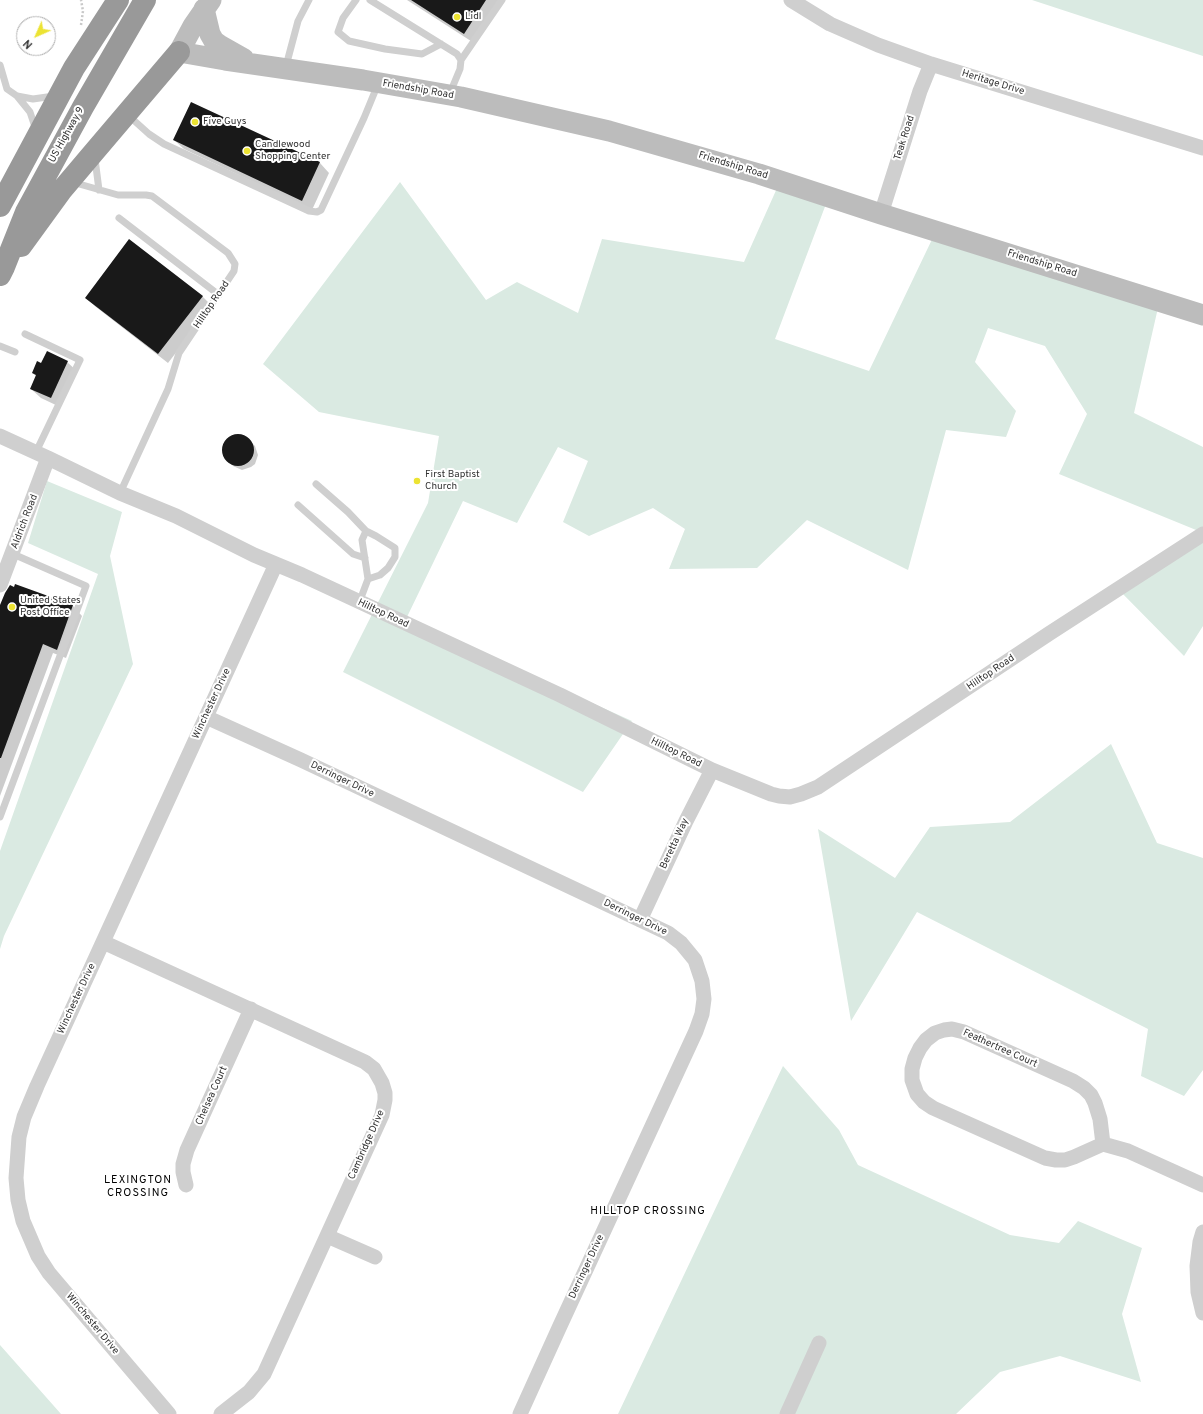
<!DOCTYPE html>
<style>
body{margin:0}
#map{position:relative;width:1203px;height:1414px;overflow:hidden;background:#fff;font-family:Overpass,sans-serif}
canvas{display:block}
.north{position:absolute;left:16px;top:16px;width:40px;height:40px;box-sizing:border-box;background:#fff;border:1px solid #adadad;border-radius:50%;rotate:225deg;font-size:11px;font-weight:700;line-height:16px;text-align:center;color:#323232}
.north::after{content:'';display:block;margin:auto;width:14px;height:18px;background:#ece332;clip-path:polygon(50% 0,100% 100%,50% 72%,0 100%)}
</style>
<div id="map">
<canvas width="1203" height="1414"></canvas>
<div class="north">N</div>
</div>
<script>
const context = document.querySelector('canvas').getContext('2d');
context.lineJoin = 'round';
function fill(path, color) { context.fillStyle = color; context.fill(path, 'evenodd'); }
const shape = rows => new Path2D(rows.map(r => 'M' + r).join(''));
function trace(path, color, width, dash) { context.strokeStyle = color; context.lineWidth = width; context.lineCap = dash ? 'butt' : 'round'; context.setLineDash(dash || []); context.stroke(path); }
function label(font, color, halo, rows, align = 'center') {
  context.font = font + ' Overpass,sans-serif'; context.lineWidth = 4; context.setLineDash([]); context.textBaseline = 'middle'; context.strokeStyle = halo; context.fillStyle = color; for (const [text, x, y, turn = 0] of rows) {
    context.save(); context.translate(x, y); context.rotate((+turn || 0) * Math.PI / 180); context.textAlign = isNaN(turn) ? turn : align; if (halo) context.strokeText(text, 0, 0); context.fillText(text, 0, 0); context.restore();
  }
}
fill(shape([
 [1032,0,1203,0,1203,56],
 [782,177,829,196,775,339,869,371,937,229,1160,299,1134,413,1203,447,1203,626,1184,656,1117,588,1201,532,1059,474,1087,414,1045,346,988,328,975,362,1016,411,1006,437,946,430,908,570,807,520,757,568,669,569,685,529,653,508,589,536,563,522,588,461,558,447,517,523,463,501,406,619,632,721,583,792,343,672,428,503,439,436,319,412,263,364,400,182,486,300,517,282,578,313,602,239,744,262],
 [47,481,122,512,110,556,133,664,4,936,0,949,0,851,98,574,28,543],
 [1111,744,1157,843,1203,858,1203,1070,1184,1096,1141,1076,1148,1029,917,912,851,1021,818,829,895,878,930,827,1010,822],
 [783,1066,839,1130,858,1165,1010,1235,1059,1243,1078,1221,1142,1248,1122,1314,1141,1382,1060,1356,1000,1372,956,1414,618,1414],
 [0,1345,61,1414,0,1414]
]), '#daeae2');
fill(shape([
 [407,0,502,0,474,43],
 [191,103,320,163,329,173,312,210,184,149,174,140],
 [202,296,212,306,168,363,96,307,86,298],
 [67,362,77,371,60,407,41,398,31,389,37,377,33,373,42,365],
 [237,435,246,437,255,446,258,455,255,464,251,467,242,470,233,466,228,461,223,452,223,447,228,438],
 [15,588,73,606,82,616,66,658,53,653,0,796,0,608]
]), '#0003');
fill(shape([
 [411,0,486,0,464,34],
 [191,102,320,162,302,201,173,140],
 [129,239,203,296,158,354,85,298],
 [47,351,68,361,51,398,30,389,36,375,32,373,37,361,41,363],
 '222 450a16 16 0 1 1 32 0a16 16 0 1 1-32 0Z',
 [15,584,73,605,57,650,43,644,1,758,0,758,0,605,5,593,10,585,14,587]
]), '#191919');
trace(shape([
 [81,25,83,11,81,0]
]), '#c9c9c9', 2.5, [2, 2]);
trace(shape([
 [356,0,343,18,338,32,349,41,385,49,422,54,441,44],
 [370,0,457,54,461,60],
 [0,65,7,89,17,96,33,99,54,96],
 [286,66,298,21,309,0],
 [450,93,460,69,461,60,502,0],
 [17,96,30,112,36,130],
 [129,116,149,134,164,144,309,211,317,212,321,210,364,118,378,84],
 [95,159,99,190],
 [72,182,118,195,146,195,152,196,228,253,235,264,234,271,179,353,168,389,120,493],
 [119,218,219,295],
 [25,334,80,360,36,452],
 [0,346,15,352],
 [316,484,348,512,366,531],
 [298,505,353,554,365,558],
 [359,603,368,579,380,575,388,568,395,557,395,548,376,536,366,531,362,540,368,579],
 [0,817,86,586,13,554]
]), '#cfcfcf', 7);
trace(shape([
 [791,0,830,24,878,45,931,64,1203,148],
 [881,214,920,91,931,64],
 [0,436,48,458,120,493,176,516,254,555,302,575,560,695,712,770,771,794,779,796,790,797,801,794,818,787,1050,633,1203,534],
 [0,585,48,458],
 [206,717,301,760,668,933,681,943,695,960,702,981,704,999,702,1014,696,1031,559,1328,520,1414],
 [640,920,686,821,712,770],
 [103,942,365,1062,374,1069,382,1083,385,1093,385,1100,382,1115,264,1374,249,1392,221,1414],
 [952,1029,964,1032,1073,1081,1084,1088,1091,1095,1095,1103,1100,1119,1103,1144,1074,1157,1065,1160,1056,1160,1045,1158,933,1108,924,1102,917,1094,912,1080,912,1069,915,1058,920,1048,926,1040,935,1033,944,1030,952,1029],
 [1103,1144,1128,1151,1203,1185],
 [186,1185,183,1172,183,1164,187,1150,251,1009],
 [1203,1232,1200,1242,1197,1266,1198,1292,1203,1313],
 [327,1236,375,1257],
 [169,1414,49,1273,38,1256,23,1221,18,1200,16,1178,19,1137,24,1117,37,1086,276,564],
 [787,1414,819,1343]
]), '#cfcfcf', 15);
trace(shape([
 [211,0,193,26,179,52,225,60,363,80,461,97,609,131,759,174,881,214,1203,315],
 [204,9,210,34,214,41,221,46,244,59]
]), '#bcbcbc', 21);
trace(shape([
 [0,206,74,68,118,0],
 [21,246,61,191,94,152,179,52],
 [0,275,4,267,26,212,83,107,145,0]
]), '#999', 22);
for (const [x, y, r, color] of [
 [457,17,4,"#ece332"],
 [195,122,4,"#ece332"],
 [247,151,4,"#ece332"],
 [417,481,4,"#ece332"],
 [12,607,4,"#ece332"]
]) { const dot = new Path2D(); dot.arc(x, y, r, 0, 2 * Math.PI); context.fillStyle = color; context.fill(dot); trace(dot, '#fff', 1.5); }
label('10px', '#323232', '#fff', [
 ["Lidl",465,17],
 ["Five Guys",203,122],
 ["Candlewood",255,145],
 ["Shopping Center",255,157],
 ["First Baptist",425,475],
 ["Church",425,487],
 ["United States",20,601],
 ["Post Office",20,613]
], 'left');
label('10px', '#323232', '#fff', [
 ["Heritage Drive",993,83,17],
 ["Friendship Road",418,90,10],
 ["US Highway 9",67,135,-61],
 ["Teak Road",905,138,-72],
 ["Friendship Road",733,166,17],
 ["Friendship Road",1042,264,17],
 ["Hilltop Road",212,305,-56],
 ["Aldrich Road",25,522,-69],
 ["Hilltop Road",383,614,25],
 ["Hilltop Road",991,673,-34],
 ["Winchester Drive",212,704,-65],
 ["Hilltop Road",676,753,26],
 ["Derringer Drive",342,780,26],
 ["Beretta Way",675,844,-65],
 ["Derringer Drive",635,918,26],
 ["Winchester Drive",77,999,-65],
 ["Feathertree Court",1000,1049,24],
 ["Chelsea Court",212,1096,-66],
 ["Cambridge Drive",367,1145,-66],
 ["Derringer Drive",587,1267,-65],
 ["Winchester Drive",92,1324,50]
]);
context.letterSpacing = '1px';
label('11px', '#000', '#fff', [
 ["LEXINGTON",138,1181],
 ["CROSSING",138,1194],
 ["HILLTOP CROSSING",648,1212]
]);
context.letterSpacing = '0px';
</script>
